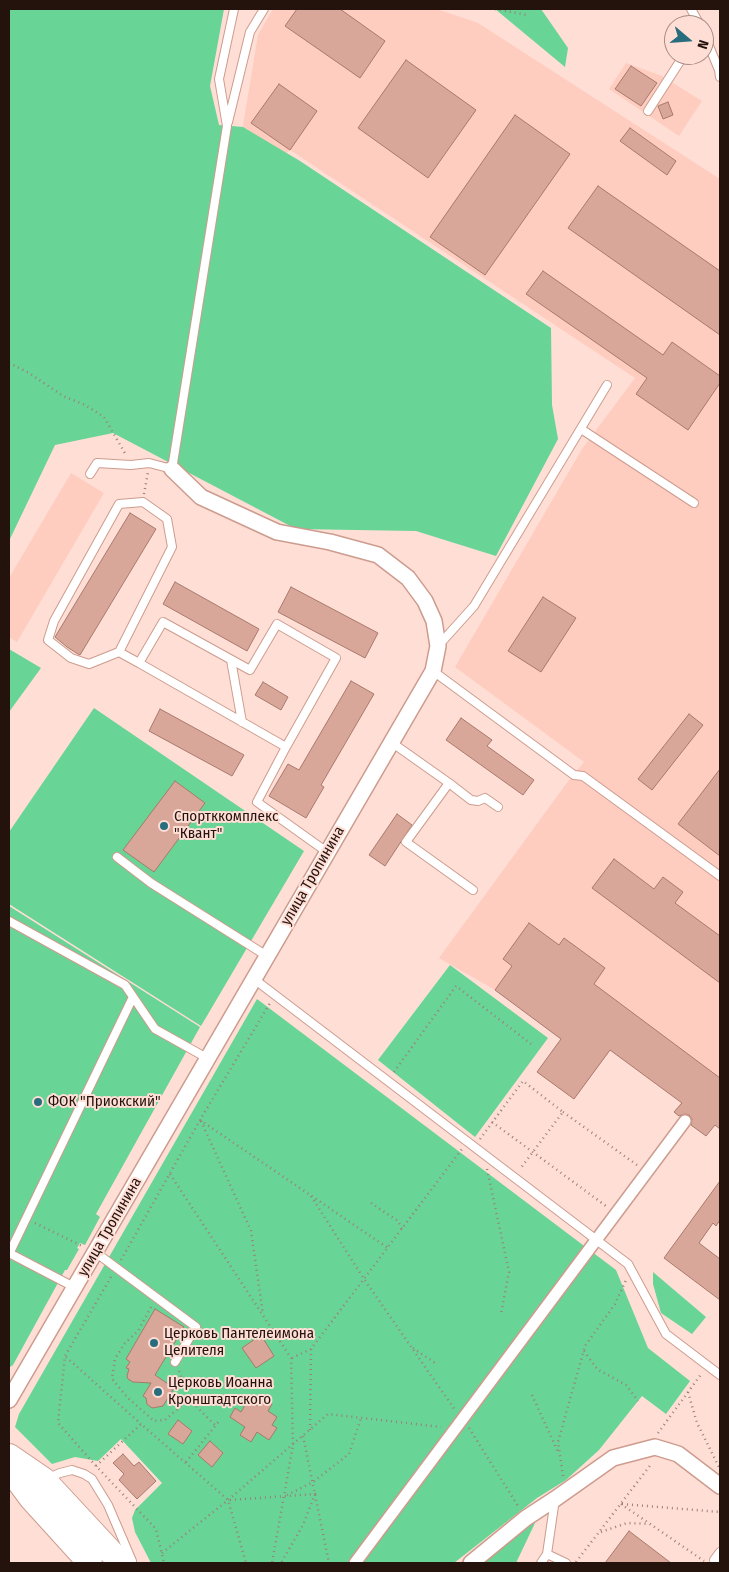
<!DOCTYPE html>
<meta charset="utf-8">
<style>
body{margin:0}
#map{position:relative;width:729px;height:1572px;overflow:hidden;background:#feded5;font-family:"Fira Sans Condensed",sans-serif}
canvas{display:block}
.frame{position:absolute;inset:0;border:10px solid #24120d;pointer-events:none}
.north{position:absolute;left:664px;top:15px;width:50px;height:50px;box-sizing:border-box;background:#feded5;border:1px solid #a78c85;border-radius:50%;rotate:108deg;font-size:14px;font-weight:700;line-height:20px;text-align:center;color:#24120d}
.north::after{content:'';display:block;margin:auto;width:18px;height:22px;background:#286d7d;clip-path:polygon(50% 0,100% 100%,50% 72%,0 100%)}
</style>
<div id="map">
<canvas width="729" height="1572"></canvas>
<div class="frame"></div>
<div class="north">N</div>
</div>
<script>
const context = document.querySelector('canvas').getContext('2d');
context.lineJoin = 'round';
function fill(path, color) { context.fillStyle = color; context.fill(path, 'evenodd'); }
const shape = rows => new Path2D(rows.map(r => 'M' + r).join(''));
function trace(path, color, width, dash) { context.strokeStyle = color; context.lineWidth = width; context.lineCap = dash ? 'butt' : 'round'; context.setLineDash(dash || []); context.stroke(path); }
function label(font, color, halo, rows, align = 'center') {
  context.font = font + ' "Fira Sans Condensed",sans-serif'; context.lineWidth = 4; context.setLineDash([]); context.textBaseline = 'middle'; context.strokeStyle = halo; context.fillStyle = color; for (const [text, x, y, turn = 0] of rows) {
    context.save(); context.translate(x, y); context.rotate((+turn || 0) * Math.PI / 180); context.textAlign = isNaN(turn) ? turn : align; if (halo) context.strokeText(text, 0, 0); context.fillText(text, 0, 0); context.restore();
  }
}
fill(shape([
 [273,9,437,9,478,23,720,179,720,1129,715,1125,706,1136,674,1112,681,1102,611,1050,574,1099,537,1072,561,1039,495,990,439,958,566,784,584,762,455,667,582,449,635,378,290,150,274,165,240,143,258,35],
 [626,63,662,76,702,101,679,136,609,89],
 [71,473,104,493,17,642,9,637,9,578]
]), '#fecdc0');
fill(shape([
 [9,9,224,9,210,86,219,125,243,127,300,161,551,328,552,405,558,439,496,556,416,531,296,529,113,433,55,445,9,541],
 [495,9,541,9,568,48,565,67],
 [9,649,41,668,9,712],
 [94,708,304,851,201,1026,9,904,9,832],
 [9,906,200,1027,96,1214,100,1217,85,1245,80,1243,77,1248,79,1249,67,1270,65,1270,13,1365,10,1367],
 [450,965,548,1038,475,1137,378,1060],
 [257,999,616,1270,648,1348,690,1381,666,1414,642,1396,599,1450,566,1480,537,1498,454,1563,151,1563,135,1532,132,1518,135,1510,162,1483,121,1439,98,1461,75,1457,52,1464,15,1427,19,1414],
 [653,1272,706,1317,692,1334,661,1313,653,1284],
 [532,1520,535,1523,516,1563,481,1563]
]), '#68d496');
const building = shape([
 [297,9,340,9,385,41,360,78,285,26,297,9],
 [406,60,476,110,428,178,358,128,406,60],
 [631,66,657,83,641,106,615,89,631,66],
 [279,84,317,111,290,150,251,123,279,84],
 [668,102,673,115,663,119,658,106,668,102],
 [515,115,570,154,485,275,430,237,515,115],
 [630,128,676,161,667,175,620,141,630,128],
 [598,186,720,271,720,335,568,228,598,186],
 [543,271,663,355,672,342,720,376,720,383,688,430,636,394,647,378,526,294,543,271],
 [130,513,156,529,80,655,78,654,67,647,55,637,130,513],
 [175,582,259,629,247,651,163,604,175,582],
 [291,587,378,633,365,658,278,612,291,587],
 [543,597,576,618,541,672,508,651,543,597],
 [351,681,374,694,321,785,324,787,306,818,269,796,288,764,299,770,351,681],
 [263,682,288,697,281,710,255,695,263,682],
 [160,709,244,755,232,776,149,731,160,709],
 [689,714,703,725,652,790,638,779,689,714],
 [461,718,492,740,487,746,534,780,523,795,446,740,461,718],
 [720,769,720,856,678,824,720,769],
 [175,781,205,803,154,872,123,850,175,781],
 [397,814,412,825,385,866,369,855,397,814],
 [614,859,654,889,663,877,683,892,675,903,720,936,720,983,592,888,614,859],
 [529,923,559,945,564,938,605,968,594,984,720,1078,720,1129,715,1125,706,1136,691,1125,692,1119,689,1115,685,1114,679,1116,674,1112,682,1103,610,1050,574,1099,537,1072,561,1039,495,990,512,966,503,959,529,923],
 [720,1181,720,1220,716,1226,713,1223,699,1243,720,1259,720,1300,664,1258,720,1181],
 [155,1309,184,1327,155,1375,174,1388,163,1406,152,1408,147,1404,146,1398,143,1396,151,1383,133,1382,128,1379,127,1376,129,1369,126,1368,130,1362,126,1359,155,1309],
 [261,1335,274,1356,256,1368,242,1348,261,1335],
 [262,1398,272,1404,268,1411,277,1417,272,1425,277,1428,269,1440,257,1432,251,1442,240,1435,245,1427,230,1417,235,1408,241,1412,248,1400,257,1406,262,1398],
 [178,1420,192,1431,183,1444,168,1434,178,1420],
 [210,1441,223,1453,212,1467,198,1455,210,1441],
 [123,1454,134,1466,139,1462,156,1481,137,1499,119,1480,124,1474,113,1463,123,1454],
 [629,1531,671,1563,605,1563,629,1531]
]);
fill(building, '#d9a799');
trace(building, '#a8796c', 1);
const service = shape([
 [691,9,700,25],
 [704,34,719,70,720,77],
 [648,111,684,55],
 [228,122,250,32,264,9],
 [581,429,694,503],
 [90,474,97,463,131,465,149,463,172,469,227,126,219,79,234,9],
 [438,646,474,606,607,385],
 [119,652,89,664,71,658,48,640,54,621,119,504,143,502,167,519,172,547,119,652,139,663],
 [231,660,242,722],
 [433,671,574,775,583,776,720,876],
 [391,742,449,783,406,842,473,890],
 [286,747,139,663,163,622,250,670,277,624,336,658,286,747,257,802,327,852],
 [449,783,471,800,478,801,485,798,498,807],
 [117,857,151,883,267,956],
 [9,921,125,985,155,1029,207,1058],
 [254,979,628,1264,666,1334,720,1375],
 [95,1252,196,1327,175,1362],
 [9,1253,74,1287],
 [9,1254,133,997],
 [46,1479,60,1473,72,1470,84,1474,92,1479,108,1505,132,1561],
 [555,1499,547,1554,566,1563],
 [541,1563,547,1554],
 [719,1563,714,1560,720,1552]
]);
const pedestrian = shape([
 [355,1563,685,1121]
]);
const minor = shape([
 [9,1400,433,671,438,646,434,621,425,601,408,578,378,555,330,542,277,532,201,497,172,469],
 [471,1563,526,1518,555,1499,613,1458,655,1447,678,1454,720,1486]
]);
const primary = shape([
 [9,1456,44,1480,121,1563],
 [9,1468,31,1498,90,1563]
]);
trace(service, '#cd9c8e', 10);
trace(pedestrian, '#cd9c8e', 14);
trace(minor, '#cd9c8e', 18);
trace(primary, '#cd9c8e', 26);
trace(shape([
 [495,9,527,15],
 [9,363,29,373,63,396,85,405,104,417,126,455],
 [144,494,148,472],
 [394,1072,456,986,531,1044],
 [563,1112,637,1165],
 [200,1120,388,1248],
 [201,1121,251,1231,263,1314],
 [492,1122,606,1206],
 [480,1139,523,1081,563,1112,520,1169],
 [487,1169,509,1272,501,1314],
 [170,1174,291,1358,293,1445,272,1563],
 [311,1196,364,1279,455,1410],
 [371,1203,398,1221,402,1229],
 [35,1223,82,1246],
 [121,1260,200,1120,270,1003],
 [111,1277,65,1356,58,1423,96,1466,156,1529,164,1563],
 [151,1307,138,1331,124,1344,115,1359,112,1379,128,1398,154,1421,165,1420,189,1399],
 [413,1348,435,1363,436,1360],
 [584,1351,597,1369,626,1385,638,1401],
 [66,1357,141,1424],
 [292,1358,311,1349,462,1149],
 [179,1371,189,1399,216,1426],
 [688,1392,697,1423,719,1467],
 [532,1395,558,1452],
 [469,1428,518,1506],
 [310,1430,311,1349],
 [658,1433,702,1373],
 [303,1436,329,1563],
 [186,1462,220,1420],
 [96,1466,141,1424,228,1500,246,1563],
 [563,1476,558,1442,585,1346,615,1304,626,1280],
 [287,1495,313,1482,349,1454,361,1418],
 [230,1500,315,1494,303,1525,281,1563],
 [621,1504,704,1561],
 [622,1504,720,1512],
 [601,1532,627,1523,649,1524],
 [162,1553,228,1500,328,1414,441,1427],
 [576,1562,652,1463]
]), '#9a8079', 2.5, [1, 4]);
trace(service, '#fff', 8);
trace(pedestrian, '#fff', 11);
trace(minor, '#fff', 15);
trace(primary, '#fff', 24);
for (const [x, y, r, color] of [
 [164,826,5,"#286d7d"],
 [38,1102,5,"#286d7d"],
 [154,1343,5,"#286d7d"],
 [158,1392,5,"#286d7d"]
]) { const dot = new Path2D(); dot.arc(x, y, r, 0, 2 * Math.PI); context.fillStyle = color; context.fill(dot); trace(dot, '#feded5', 2); }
label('15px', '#24120d', '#feded5', [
 ["Спортккомплекс",174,817],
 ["\"Квант\"",174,834],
 ["ФОК \"Приокский\"",48,1102],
 ["Церковь Пантелеимона",164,1334],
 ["Целителя",164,1351],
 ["Церковь Иоанна",168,1383],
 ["Кронштадтского",168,1400]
], 'left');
label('15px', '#24120d', '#feded5', [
 ["улица Тропинина",313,876,-60],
 ["улица Тропинина",110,1227,-60]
]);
</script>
